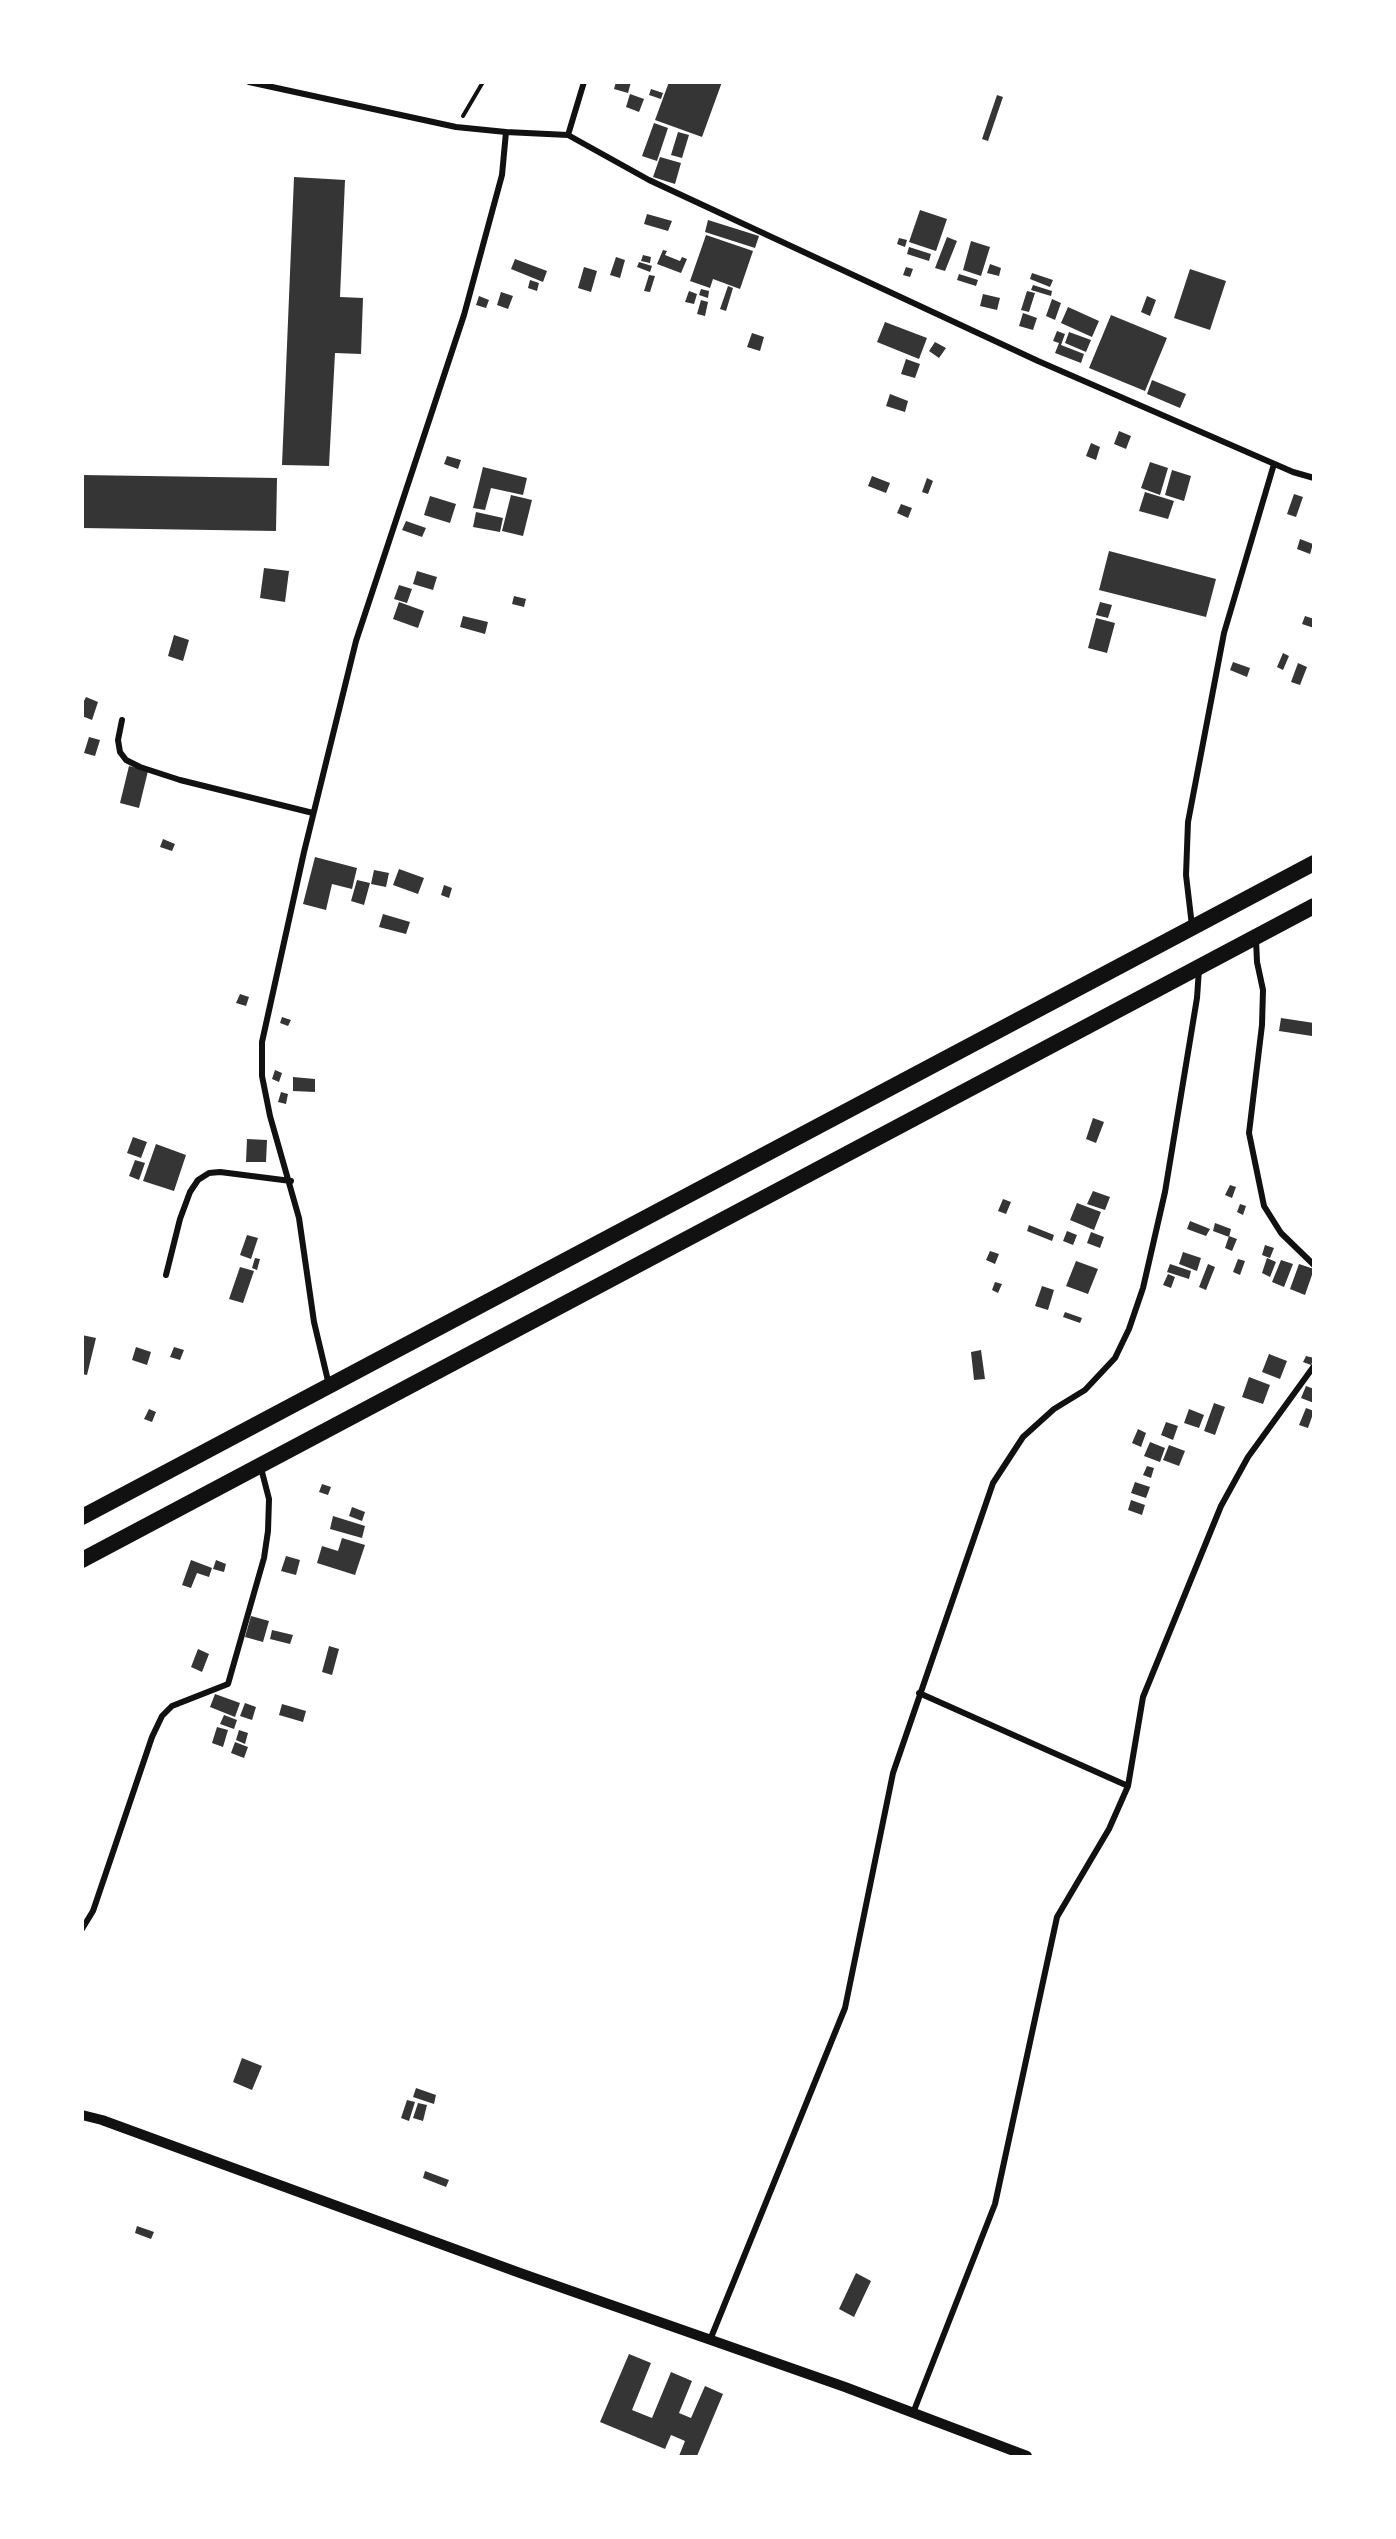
<!DOCTYPE html>
<style>
body{margin:0}
#map{position:relative;width:1396px;height:2539px;overflow:hidden;background:#fff;font-family:Arial,sans-serif}
canvas{display:block}
.frame{position:absolute;inset:0;border:84px solid #fff;pointer-events:none}
</style>
<div id="map">
<canvas width="1396" height="2539"></canvas>
<div class="frame"></div>
</div>
<script>
const context = document.querySelector('canvas').getContext('2d');
context.lineJoin = 'round';
function fill(path, color) { context.fillStyle = color; context.fill(path, 'evenodd'); }
const shape = rows => new Path2D(rows.map(r => 'M' + r).join(''));
function trace(path, color, width, dash) { context.strokeStyle = color; context.lineWidth = width; context.lineCap = dash ? 'butt' : 'round'; context.setLineDash(dash || []); context.stroke(path); }
fill(shape([
 [616,82,631,82,628,93,614,89],
 [669,82,722,82,702,137,655,120],
 [651,89,663,93,661,99,649,95],
 [630,94,644,99,639,112,626,107],
 [997,95,1003,97,988,141,982,139],
 [654,123,668,128,657,161,642,156],
 [678,132,689,135,682,158,671,155],
 [660,157,681,163,675,184,653,177],
 [294,177,345,180,340,297,363,298,361,354,335,353,329,466,282,465],
 [920,210,947,219,936,251,909,242],
 [647,214,672,221,668,231,644,224],
 [708,220,759,236,755,248,705,232],
 [706,235,753,251,740,289,713,279,710,288,690,281],
 [947,237,957,241,945,271,935,268],
 [899,238,907,240,905,247,897,244],
 [971,241,990,247,981,276,963,270],
 [909,247,931,254,929,261,907,254],
 [663,250,667,251,665,255,680,261,682,257,687,259,681,273,657,264],
 [643,255,651,257,650,263,641,261],
 [616,257,625,260,620,278,610,275],
 [515,259,547,271,543,282,511,269],
 [639,262,652,266,650,272,637,267],
 [990,264,1001,268,999,276,987,273],
 [584,267,597,271,591,292,578,288],
 [906,267,913,269,910,277,903,275],
 [1190,269,1226,281,1210,330,1174,318],
 [1032,273,1053,280,1050,287,1030,279],
 [959,274,978,280,976,286,957,280],
 [649,275,655,276,650,292,644,291],
 [530,280,539,283,537,291,528,288],
 [1033,285,1052,291,1051,296,1031,290],
 [728,286,733,288,726,311,720,309],
 [701,289,709,291,708,298,699,295],
 [689,291,697,294,694,304,685,302],
 [1027,291,1035,293,1029,312,1021,310],
 [501,292,513,296,508,309,497,305],
 [983,294,1000,298,997,310,980,306],
 [479,296,489,300,486,308,476,305],
 [1147,296,1156,300,1150,316,1141,312],
 [1052,299,1061,303,1055,320,1046,316],
 [701,300,708,302,705,316,697,314],
 [1068,307,1099,321,1092,337,1061,323],
 [1023,313,1037,318,1033,330,1019,326],
 [1111,315,1167,338,1145,391,1089,368],
 [885,322,927,338,919,359,877,342],
 [1057,331,1065,334,1061,345,1084,354,1081,363,1055,353,1059,343,1053,341],
 [1069,332,1091,340,1086,352,1065,343],
 [752,333,764,337,760,351,747,347],
 [935,342,946,348,939,358,929,351],
 [906,359,920,364,915,378,901,374],
 [1152,380,1186,394,1180,408,1147,394],
 [890,394,908,401,905,412,886,406],
 [1119,431,1131,436,1126,449,1114,444],
 [1091,443,1100,447,1096,460,1086,456],
 [447,456,461,460,458,469,444,464],
 [1150,462,1168,468,1160,495,1141,488],
 [483,467,527,478,523,495,491,488,485,510,473,508],
 [1172,470,1191,476,1184,501,1165,495],
 [82,475,277,478,276,531,82,528],
 [872,476,890,483,886,493,868,486],
 [927,478,933,481,928,494,922,492],
 [1145,492,1174,501,1168,519,1139,511],
 [1294,494,1303,497,1296,517,1287,514],
 [511,495,532,500,523,536,502,531],
 [430,496,456,504,450,523,424,515],
 [901,504,912,508,908,518,897,513],
 [476,512,503,518,500,532,473,527],
 [406,521,426,528,422,537,402,530],
 [1300,539,1313,544,1310,554,1297,549],
 [1109,551,1216,579,1206,617,1099,590],
 [264,568,289,571,285,602,260,598],
 [417,571,437,577,433,590,413,584],
 [399,585,412,589,407,603,394,599],
 [514,596,526,599,524,607,512,604],
 [399,602,424,611,418,628,393,619],
 [1100,602,1112,605,1108,618,1096,615],
 [463,616,488,622,485,634,460,627],
 [1305,616,1314,619,1314,628,1302,624],
 [1096,618,1115,623,1107,653,1088,648],
 [174,635,189,640,183,661,168,656],
 [1283,653,1289,656,1283,670,1277,667],
 [1233,662,1250,668,1247,677,1230,670],
 [1298,663,1307,667,1300,685,1291,682],
 [86,697,98,702,92,720,82,716,82,705],
 [89,737,100,740,95,756,84,753],
 [129,766,148,771,139,808,120,803],
 [163,839,175,844,172,851,160,847],
 [315,857,357,868,352,889,332,884,326,910,303,904],
 [399,869,424,878,418,894,393,885],
 [374,870,389,873,386,887,371,884],
 [357,880,370,883,364,905,351,901],
 [444,885,452,888,449,898,441,895],
 [383,914,410,922,406,934,379,927],
 [240,994,249,997,246,1006,236,1003],
 [282,1017,291,1020,288,1026,280,1023],
 [1281,1018,1314,1023,1312,1036,1279,1031],
 [275,1070,282,1073,279,1082,272,1079],
 [293,1077,315,1079,315,1092,293,1091],
 [281,1092,288,1094,286,1104,278,1102],
 [1093,1118,1104,1122,1096,1143,1086,1139],
 [133,1137,147,1142,141,1158,127,1153],
 [247,1139,267,1140,266,1162,246,1162],
 [156,1144,186,1155,174,1191,143,1181],
 [135,1160,145,1163,139,1180,129,1176],
 [1230,1185,1236,1187,1232,1198,1225,1195],
 [1093,1191,1110,1197,1105,1210,1087,1204],
 [1003,1199,1011,1202,1006,1214,998,1211],
 [1077,1203,1101,1212,1094,1230,1070,1220],
 [1240,1204,1246,1206,1243,1215,1237,1212],
 [1190,1221,1210,1229,1206,1236,1187,1229],
 [1215,1223,1231,1229,1229,1237,1213,1231],
 [1029,1225,1054,1235,1052,1241,1027,1231],
 [1067,1231,1077,1235,1073,1245,1063,1241],
 [1091,1232,1104,1237,1100,1248,1087,1243],
 [247,1235,258,1238,251,1259,240,1255],
 [1229,1236,1237,1239,1232,1251,1225,1248],
 [1265,1245,1274,1248,1270,1258,1262,1255],
 [990,1251,999,1254,995,1264,986,1260],
 [1183,1252,1201,1258,1197,1271,1179,1264],
 [255,1258,260,1259,257,1270,252,1268],
 [1267,1258,1276,1262,1270,1277,1262,1273],
 [1238,1259,1245,1261,1240,1275,1233,1272],
 [1281,1260,1293,1264,1284,1287,1272,1282],
 [1076,1261,1098,1269,1088,1294,1066,1286],
 [1170,1264,1191,1271,1189,1279,1167,1272],
 [1208,1264,1215,1267,1206,1290,1199,1287],
 [1299,1264,1314,1269,1305,1295,1290,1289],
 [240,1267,254,1271,243,1303,229,1299],
 [1168,1274,1175,1277,1171,1288,1163,1285],
 [995,1282,1002,1284,998,1293,992,1290],
 [1042,1286,1054,1290,1048,1310,1035,1306],
 [1065,1312,1082,1318,1080,1323,1063,1317],
 [82,1335,96,1338,87,1375,82,1374],
 [136,1347,151,1352,147,1365,132,1360],
 [174,1347,184,1350,180,1360,170,1357],
 [981,1350,985,1379,974,1380,971,1352],
 [1269,1354,1287,1361,1280,1379,1262,1372],
 [1306,1356,1314,1358,1311,1365,1303,1362],
 [1249,1377,1270,1385,1263,1404,1242,1397],
 [1306,1386,1314,1389,1314,1403,1301,1398],
 [1214,1403,1225,1407,1215,1435,1204,1431],
 [1306,1408,1314,1411,1308,1428,1299,1425],
 [149,1409,156,1412,152,1422,144,1419],
 [1189,1409,1204,1415,1199,1428,1184,1423],
 [1166,1422,1178,1426,1173,1440,1161,1435],
 [1138,1429,1146,1433,1141,1447,1132,1443],
 [1150,1442,1165,1448,1160,1462,1144,1456],
 [1169,1445,1185,1451,1179,1466,1163,1460],
 [1147,1466,1154,1468,1151,1478,1143,1475],
 [1135,1482,1150,1487,1146,1498,1131,1493],
 [322,1484,331,1487,328,1495,319,1492],
 [1131,1500,1145,1505,1142,1515,1128,1510],
 [352,1507,365,1512,362,1521,349,1516],
 [333,1516,365,1526,362,1538,330,1529],
 [342,1538,365,1545,355,1575,317,1563,322,1546,338,1551],
 [286,1556,300,1560,296,1575,281,1571],
 [191,1560,212,1568,209,1577,197,1573,191,1588,182,1585],
 [216,1560,226,1564,224,1572,213,1569],
 [251,1616,269,1621,263,1642,245,1637],
 [272,1630,293,1635,290,1644,270,1639],
 [329,1646,339,1649,332,1675,322,1672],
 [198,1649,209,1654,202,1672,191,1667],
 [215,1694,240,1703,235,1717,210,1707],
 [245,1703,256,1707,252,1720,240,1716],
 [282,1704,306,1711,303,1722,279,1715],
 [224,1715,237,1720,234,1729,220,1724],
 [217,1727,228,1730,223,1747,212,1743],
 [239,1730,248,1733,245,1744,236,1740],
 [235,1742,248,1747,244,1758,231,1753],
 [242,2058,262,2066,252,2090,233,2082],
 [416,2088,436,2095,434,2104,413,2097],
 [407,2100,415,2102,409,2121,401,2118],
 [418,2103,427,2105,423,2121,413,2118],
 [425,2171,449,2180,446,2187,423,2178],
 [137,2226,154,2232,151,2239,135,2233],
 [856,2273,871,2281,854,2317,839,2309],
 [629,2354,651,2363,632,2410,652,2418,671,2372,692,2381,679,2413,691,2418,705,2386,723,2394,697,2456,679,2456,685,2441,671,2435,665,2449,600,2422]
]), '#353535');
trace(shape([
 [463,116,483,82]
]), '#111', 4);
trace(shape([
 [249,82,456,127,506,132],
 [568,135,584,82],
 [122,720,118,740,120,752,126,760,140,767,180,780,313,813],
 [1192,926,1186,875,1188,822,1224,633,1274,464],
 [1256,940,1257,962,1263,990,1262,1025,1249,1133,1264,1206,1281,1233,1314,1265],
 [166,1275,180,1219,190,1192,198,1180,209,1173,220,1172,291,1181],
 [329,1385,314,1322,299,1218,270,1116,262,1076,262,1042,304,852,356,641,464,315,502,175,506,132,568,135,649,180,1038,361,1293,472,1314,478],
 [919,1693,1128,1786],
 [82,1929,93,1911,152,1737,162,1716,172,1706,228,1684,264,1558,268,1531,269,1499,261,1468],
 [710,2340,845,2008,893,1773,993,1483,1023,1437,1054,1409,1085,1390,1115,1358,1129,1329,1143,1288,1165,1192,1197,998,1199,969],
 [913,2413,995,2204,1057,1917,1109,1829,1128,1786,1143,1697,1221,1506,1248,1457,1314,1366]
]), '#111', 6);
trace(shape([
 [82,2115,102,2120,520,2273,845,2387,1027,2456]
]), '#111', 10);
trace(shape([
 [82,1517,1314,863],
 [82,1560,1314,906]
]), '#111', 16);
</script>
